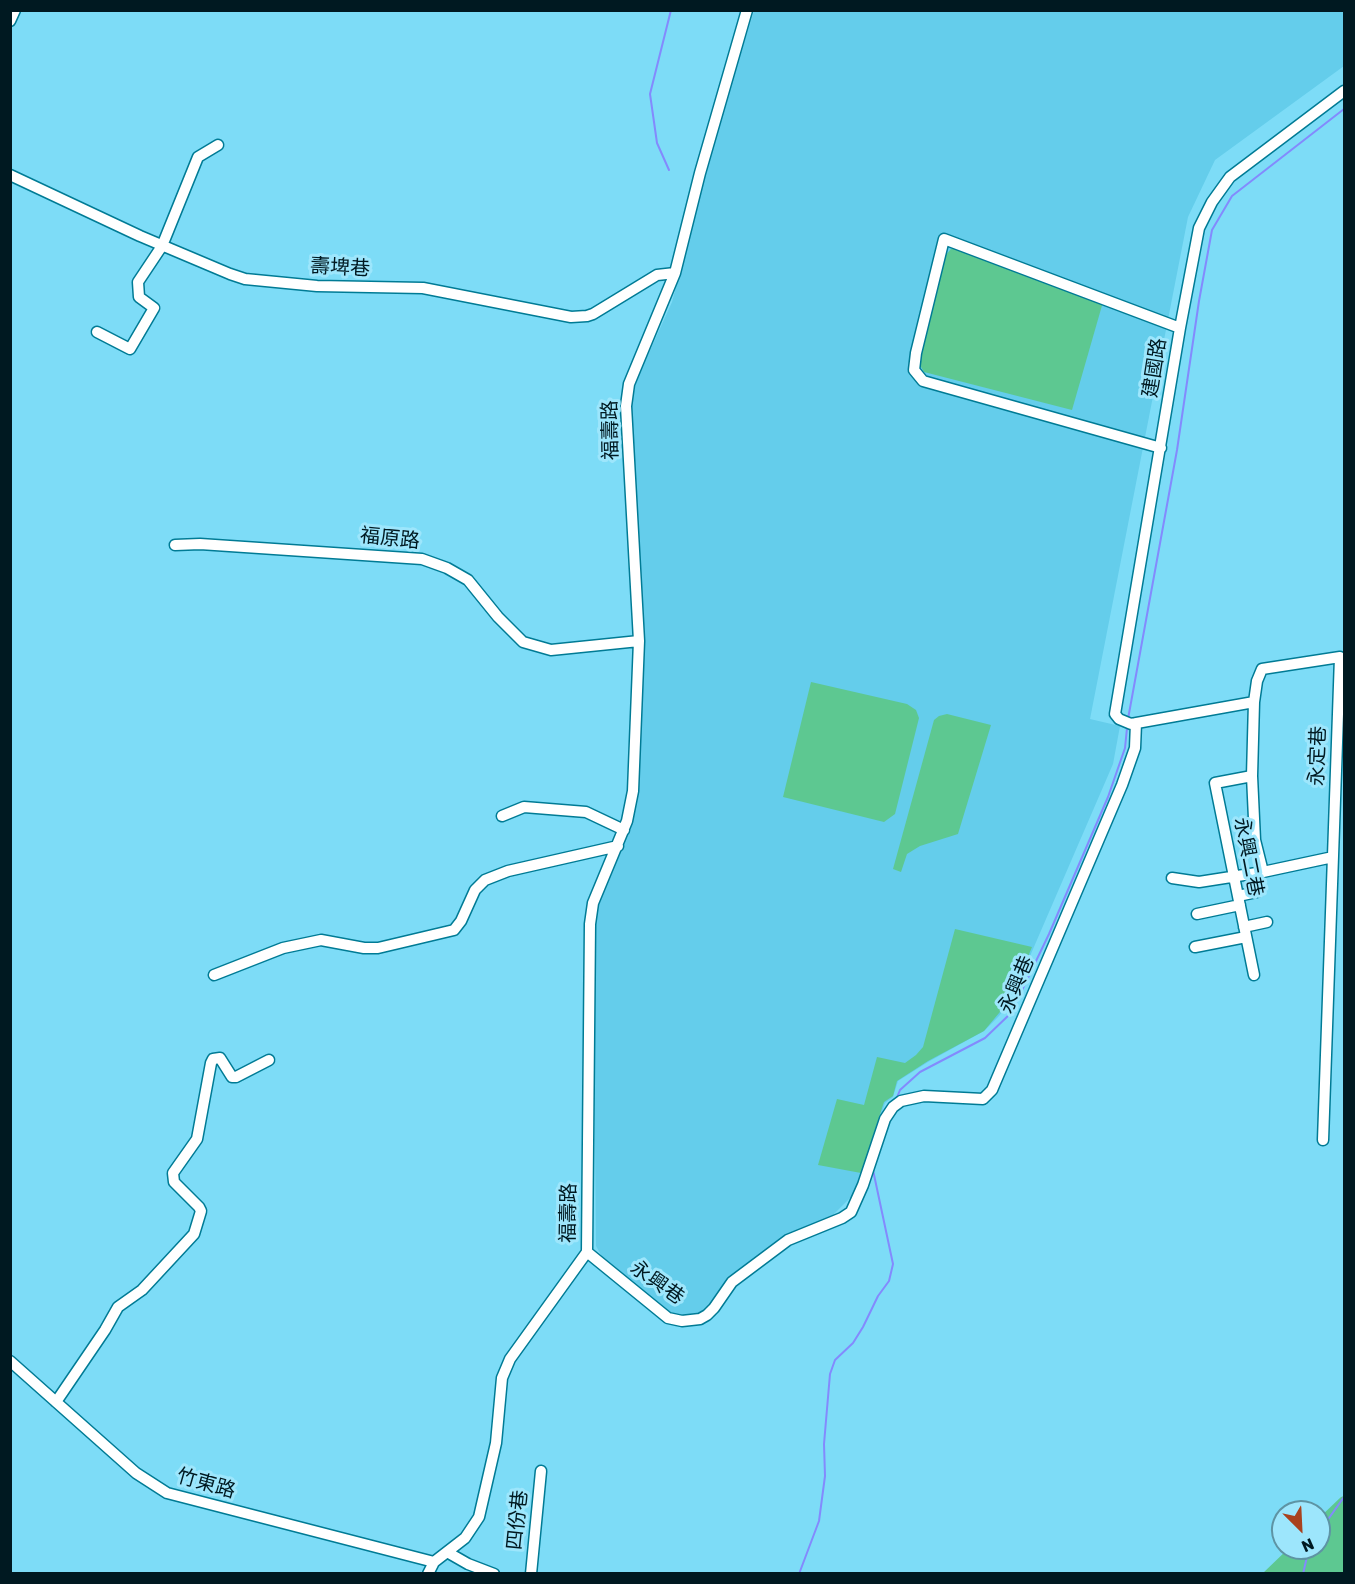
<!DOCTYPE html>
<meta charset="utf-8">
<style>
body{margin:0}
#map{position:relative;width:1355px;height:1584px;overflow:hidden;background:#7ddcf7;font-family:Rubik,sans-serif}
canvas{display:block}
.frame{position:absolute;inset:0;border:12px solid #001921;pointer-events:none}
.north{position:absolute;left:1271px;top:1500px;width:60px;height:60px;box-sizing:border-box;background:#9de6fc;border:2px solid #5e94a4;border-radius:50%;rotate:156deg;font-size:16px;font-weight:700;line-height:24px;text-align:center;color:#001921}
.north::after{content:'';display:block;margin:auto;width:21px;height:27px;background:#a9421e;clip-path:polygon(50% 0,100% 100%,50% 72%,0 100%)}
</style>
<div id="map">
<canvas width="1355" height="1584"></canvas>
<div class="frame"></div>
<div class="north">N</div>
</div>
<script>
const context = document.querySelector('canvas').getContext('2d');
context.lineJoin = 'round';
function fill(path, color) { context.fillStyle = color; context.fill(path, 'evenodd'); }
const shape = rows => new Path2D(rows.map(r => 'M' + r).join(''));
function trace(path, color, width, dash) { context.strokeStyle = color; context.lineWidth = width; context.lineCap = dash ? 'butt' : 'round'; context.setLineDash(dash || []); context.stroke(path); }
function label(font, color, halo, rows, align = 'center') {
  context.font = font + ' Rubik,"Noto Sans TC",sans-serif'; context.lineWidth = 6; context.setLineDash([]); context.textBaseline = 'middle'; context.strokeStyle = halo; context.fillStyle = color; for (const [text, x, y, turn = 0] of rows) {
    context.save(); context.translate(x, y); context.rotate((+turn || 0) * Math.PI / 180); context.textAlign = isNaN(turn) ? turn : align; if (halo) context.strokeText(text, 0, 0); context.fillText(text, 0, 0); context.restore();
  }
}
fill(shape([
 [754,11,1344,11,1344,66,1215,160,1188,217,1090,719,1120,726,1113,764,1011,1000,999,1016,984,1031,928,1062,898,1081,893,1097,885,1103,855,1193,830,1218,792,1234,705,1312,672,1318,605,1262,596,1246,593,920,628,831,639,789,643,632,631,414,633,395,637,379,672,302,719,123]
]), '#64cdeb');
fill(shape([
 [951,249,957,249,1103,302,1072,410,924,372,918,362,943,258],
 [811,682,907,704,916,710,919,718,895,814,884,822,783,797],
 [947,714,991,725,958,834,920,846,907,854,901,872,893,869,934,720,939,716],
 [955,929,1032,947,1010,1000,984,1031,928,1061,897,1081,893,1096,884,1102,861,1173,818,1165,837,1099,864,1105,877,1057,905,1063,916,1055,923,1047],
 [1344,1496,1344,1573,1263,1573,1289,1548,1319,1548,1319,1518,1341,1497]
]), '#5dc891');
trace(shape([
 [669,170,657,143,650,94,671,10],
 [1128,719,1177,450,1199,301,1212,230,1232,196,1344,109],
 [896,1100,900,1090,920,1072,985,1038,1011,1013,1049,934,1108,797,1125,748,1127,728],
 [1319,1532,1344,1497],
 [799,1574,819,1521,825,1476,824,1444,830,1374,835,1360,853,1343,863,1327,878,1296,889,1281,893,1264,873,1170],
 [1303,1574,1309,1548]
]), '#838afd', 2);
const minor = shape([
 [10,21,15,10],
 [10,175,140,236,230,274,245,279,317,286,423,288,571,317,587,316,593,314,657,275,675,273],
 [97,332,130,349,154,308,139,297,138,282,162,246,198,157,218,145],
 [1161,448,923,381,914,370,916,353,944,239,1180,328],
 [175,545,200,544,422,559,447,568,468,580,498,617,523,642,551,650,639,641],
 [1254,702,1257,681,1262,669,1340,657,1323,1140],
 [1252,776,1215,783,1254,975],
 [502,816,524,807,586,812,624,830],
 [1333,857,1263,872,1255,840,1252,776,1254,702,1131,724,1119,719,1115,714,1180,328,1199,228,1212,202,1230,177,1344,91],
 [1172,878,1199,882,1263,872],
 [1238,896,1257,892],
 [1197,914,1240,905],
 [1244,927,1267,922],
 [1195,947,1246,937],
 [214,975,283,948,321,940,364,948,378,948,454,930,461,921,475,890,485,880,508,871,618,846],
 [587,1252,668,1318,682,1321,700,1319,707,1315,714,1308,732,1282,788,1240,842,1218,851,1212,863,1185,885,1119,893,1107,901,1101,924,1096,983,1099,992,1090,1122,785,1135,748,1136,723],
 [10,1361,136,1473,167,1493,434,1562],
 [56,1402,105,1330,118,1307,142,1290,194,1234,201,1211,199,1207,174,1182,173,1173,197,1139,211,1063,213,1059,220,1058,232,1077,236,1077,269,1060],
 [447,1552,468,1564,494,1574],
 [428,1574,434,1562,465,1538,479,1517,496,1443,502,1378,510,1359,587,1252,590,924,593,903,627,821,633,791,639,641,626,406,629,384,675,273,700,173,747,10],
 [531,1574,541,1471]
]);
trace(minor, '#007b95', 13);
trace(minor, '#fff', 10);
label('20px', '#001921', '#9de6fc', [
 ["壽埤巷",340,268,3],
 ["建國路",1155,368,-81],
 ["福壽路",611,430,-91],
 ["福原路",390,539,6],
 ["永定巷",1318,756,-88],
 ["永興二巷",1248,857,79],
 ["永興巷",1017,985,-67],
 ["福壽路",569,1213,-89],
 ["永興巷",657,1283,35],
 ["竹東路",206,1484,16],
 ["四份巷",518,1520,-84]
]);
</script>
